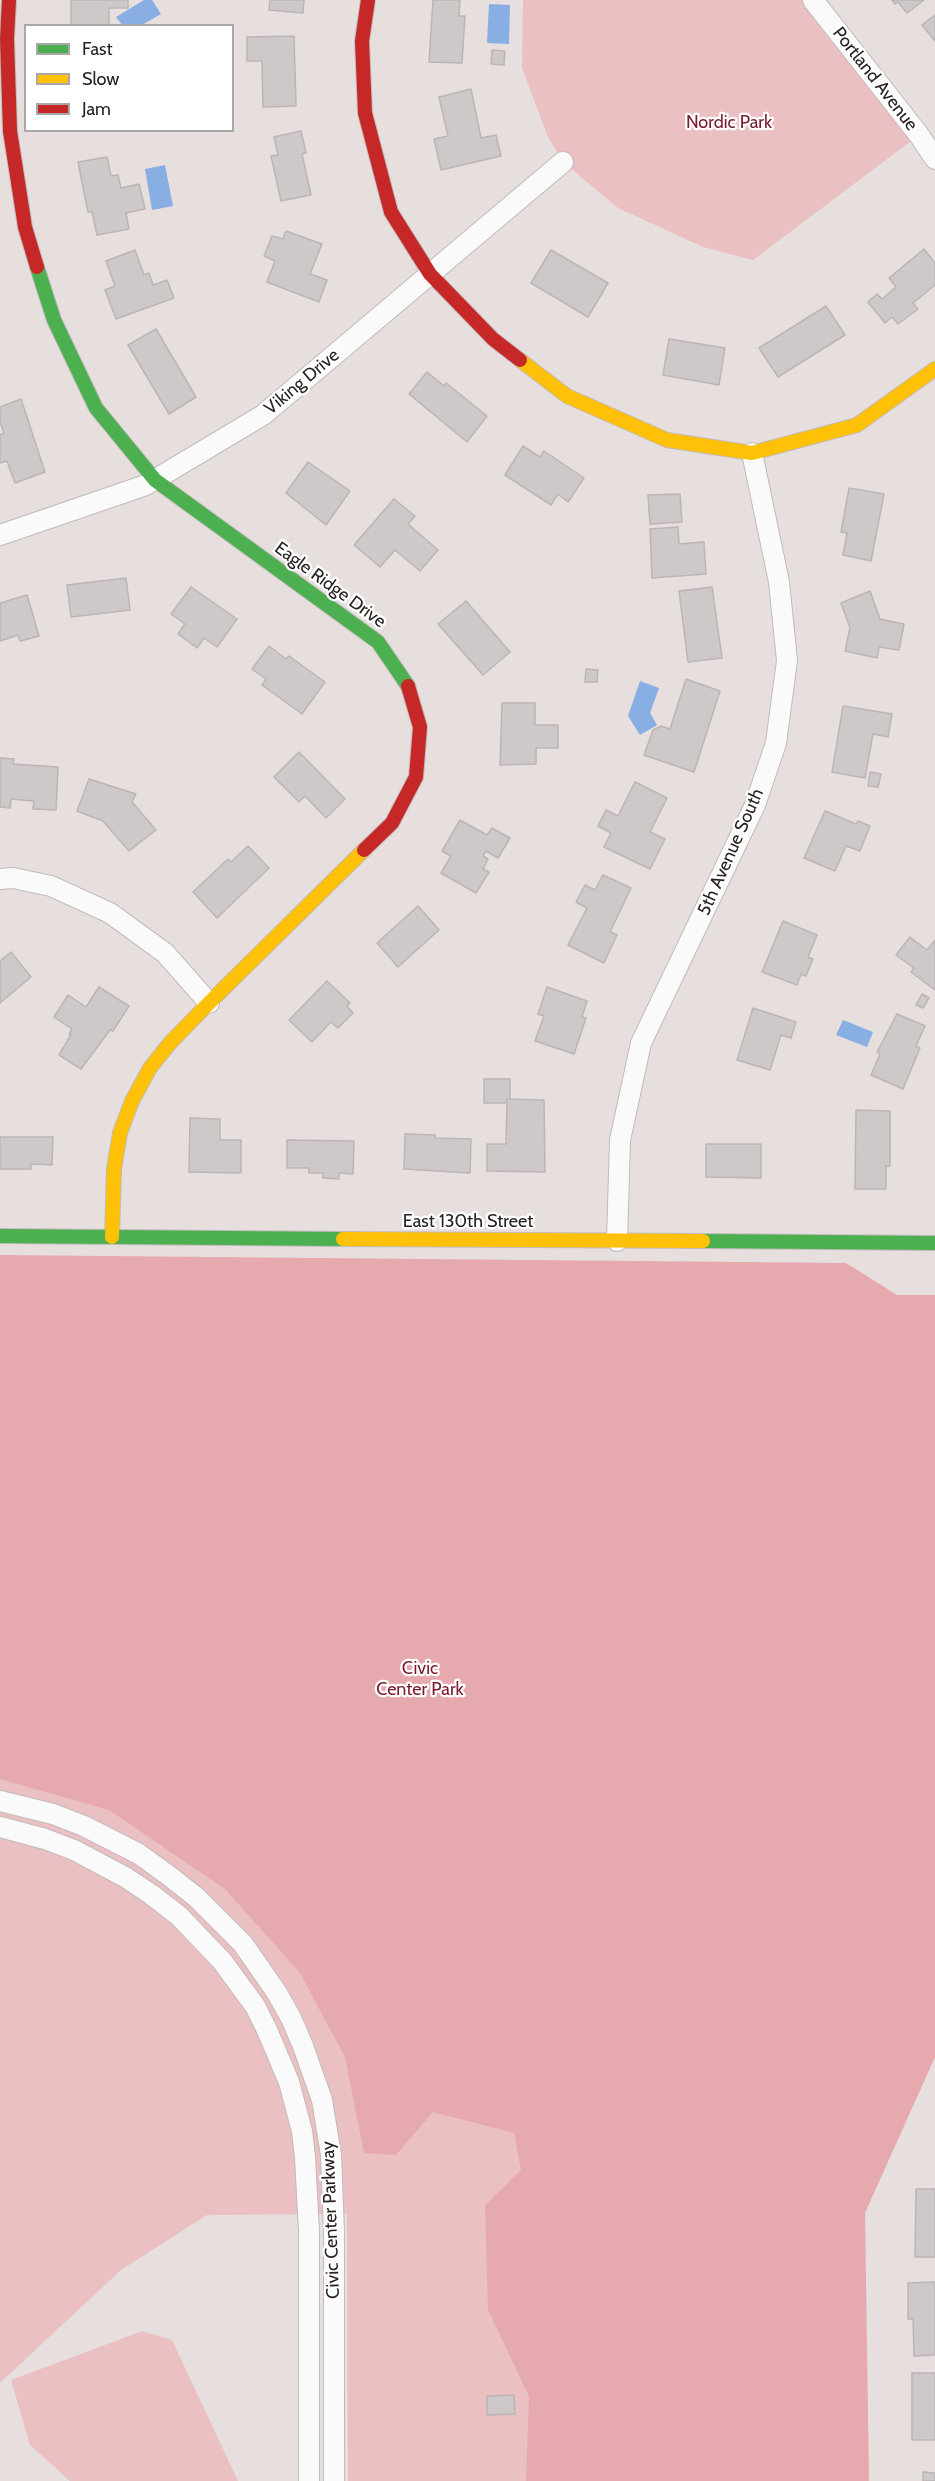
<!DOCTYPE html>
<style>
body{margin:0}
#map{position:relative;width:935px;height:2481px;overflow:hidden;background:#e7dede;font-family:Cabin,sans-serif}
canvas{display:block}
.legend{position:absolute;left:24px;top:24px;width:210px;height:108px;box-sizing:border-box;background:#fff;border:2px solid #a9a7a7;margin:0;padding:8px 10px;list-style:none;font-size:18px;color:#282222}
.legend li{display:flex;align-items:center;gap:12px;height:30px}
.legend b{width:30px;border:2px solid #a9a7a7}
</style>
<div id="map">
<canvas width="935" height="2481"></canvas>
<ul class="legend">
<li><b style="height:8px;background:#4caf50"></b>Fast</li>
<li><b style="height:8px;background:#ffc107"></b>Slow</li>
<li><b style="height:8px;background:#c62828"></b>Jam</li>
</ul>
</div>
<script>
const context = document.querySelector('canvas').getContext('2d');
context.lineJoin = 'round';
function fill(path, color) { context.fillStyle = color; context.fill(path, 'evenodd'); }
const shape = rows => new Path2D(rows.map(r => 'M' + r).join(''));
function trace(path, color, width, dash) { context.strokeStyle = color; context.lineWidth = width; context.lineCap = dash ? 'butt' : 'round'; context.setLineDash(dash || []); context.stroke(path); }
function label(font, color, halo, rows, align = 'center') {
  context.font = font + ' Cabin,sans-serif'; context.lineWidth = 4.5; context.setLineDash([]); context.textBaseline = 'middle'; context.strokeStyle = halo; context.fillStyle = color; for (const [text, x, y, turn = 0] of rows) {
    context.save(); context.translate(x, y); context.rotate((+turn || 0) * Math.PI / 180); context.textAlign = isNaN(turn) ? turn : align; if (halo) context.strokeText(text, 0, 0); context.fillText(text, 0, 0); context.restore();
  }
}
fill(shape([
 [523,0,813,0,919,135,753,260,703,247,618,208,563,162,548,137,522,68],
 [0,1255,828,2481,348,2481,347,2214,207,2215,121,2270,0,2383],
 [142,2331,172,2340,238,2481,70,2481,30,2445,11,2380]
]), '#eac0c2');
fill(shape([
 [0,1255,846,1263,897,1295,935,1295,935,2057,865,2213,869,2481,526,2481,529,2396,488,2310,485,2205,521,2170,514,2133,433,2112,396,2155,364,2153,345,2057,300,1973,225,1889,109,1810,0,1779]
]), '#e6a9ad');
fill(shape([
 [144,0,152,0,161,14,142,25,122,25,116,17],
 [489,4,510,5,509,44,487,43],
 [165,165,173,206,152,210,145,169],
 [640,681,659,688,650,713,657,725,640,735,628,716],
 [843,1020,873,1032,867,1047,836,1035]
]), '#88aee4');
const building = shape([
 [71,0,128,0,128,8,109,8,109,26,71,26,71,0],
 [270,0,304,0,303,13,269,10,270,0],
 [433,0,460,0,459,16,465,16,462,63,429,62,433,0],
 [892,0,924,0,907,13,898,2,895,4,892,0],
 [935,15,935,41,922,25,935,15],
 [294,36,296,106,263,107,262,61,247,61,247,37,294,36],
 [492,50,505,51,504,65,491,64,492,50],
 [471,89,481,138,496,135,501,156,441,170,434,139,448,136,439,97,471,89],
 [301,131,306,153,302,154,311,195,281,201,271,156,278,155,274,137,301,131],
 [107,157,111,176,118,175,121,188,139,184,145,209,126,213,129,229,97,235,92,212,88,212,78,162,107,157],
 [286,231,322,244,310,274,327,280,319,302,267,282,275,261,264,256,272,236,283,239,286,231],
 [924,249,935,263,935,285,913,303,918,309,898,324,892,317,885,323,868,302,877,294,882,299,896,287,889,278,924,249],
 [135,250,144,275,149,273,153,285,167,280,174,298,116,319,105,290,115,286,106,261,135,250],
 [551,250,608,283,588,317,531,283,551,250],
 [826,306,845,335,778,377,759,348,826,306],
 [156,329,196,397,169,414,128,345,156,329],
 [669,339,725,348,719,385,663,375,669,339],
 [427,372,444,386,446,383,487,416,467,442,409,394,427,372],
 [21,399,45,472,15,483,7,461,0,463,0,435,4,433,0,422,0,407,21,399],
 [523,446,540,457,544,451,584,478,568,502,558,494,551,505,505,475,523,446],
 [308,462,350,491,326,525,286,493,308,462],
 [849,488,884,494,871,561,843,555,847,533,841,532,849,488],
 [680,494,682,522,650,524,648,495,680,494],
 [394,499,415,516,408,524,438,550,420,571,395,550,380,567,354,545,394,499],
 [678,527,679,544,704,542,706,574,652,578,650,529,678,527],
 [126,578,130,610,71,617,67,585,126,578],
 [191,587,237,619,217,647,204,638,197,648,178,634,185,624,171,614,191,587],
 [712,587,722,658,688,662,679,591,712,587],
 [870,591,880,619,904,624,899,650,879,647,877,658,845,651,850,628,841,603,870,591],
 [27,595,39,636,20,641,18,635,0,641,0,603,27,595],
 [466,601,510,652,483,675,438,624,466,601],
 [269,646,286,659,289,656,325,682,302,714,262,685,266,679,252,669,269,646],
 [586,669,598,670,597,682,585,682,586,669],
 [686,679,720,691,694,772,644,755,653,730,661,726,670,729,686,679],
 [502,703,535,703,535,725,558,725,558,748,536,748,536,764,500,765,502,703],
 [843,706,892,714,888,737,873,734,865,778,832,772,843,706],
 [299,752,345,799,326,818,305,796,299,802,274,777,299,752],
 [0,758,14,759,13,764,58,767,56,810,33,809,34,801,11,799,10,808,0,807,0,758],
 [870,772,881,774,878,787,868,786,870,772],
 [89,779,136,794,132,802,156,830,129,851,103,821,77,811,89,779],
 [635,782,667,798,650,832,665,839,650,869,604,847,611,833,598,826,606,810,618,816,635,782],
 [825,811,856,824,858,821,870,826,860,851,846,846,835,871,804,858,825,811],
 [460,820,487,835,492,828,510,838,498,858,486,851,483,856,488,859,483,869,489,872,476,893,441,873,451,856,442,851,460,820],
 [248,846,269,868,217,918,193,892,228,859,231,862,248,846],
 [603,875,631,888,610,932,617,935,604,963,568,945,587,908,576,902,585,885,595,890,603,875],
 [418,906,439,930,398,967,377,943,418,906],
 [783,921,817,935,808,957,813,959,806,976,801,974,797,985,762,972,783,921],
 [910,937,927,950,935,940,935,990,911,972,914,968,896,955,910,937],
 [11,952,31,977,0,1003,0,961,11,952],
 [327,981,350,1003,347,1006,353,1013,338,1028,331,1022,312,1042,289,1020,327,981],
 [99,987,129,1006,113,1031,110,1030,81,1069,59,1055,71,1035,69,1034,72,1029,54,1017,68,995,86,1007,99,987],
 [547,987,587,1001,582,1017,586,1018,574,1054,535,1041,544,1016,538,1014,547,987],
 [922,994,929,998,923,1008,916,1005,922,994],
 [753,1008,796,1022,791,1038,781,1035,770,1070,737,1060,753,1008],
 [897,1014,925,1026,916,1046,920,1048,903,1089,871,1075,880,1054,877,1052,897,1014],
 [484,1079,510,1079,510,1099,507,1099,507,1103,484,1103,484,1079],
 [507,1099,544,1100,545,1172,487,1171,487,1144,506,1144,507,1099],
 [856,1110,890,1111,890,1166,886,1166,886,1189,855,1189,856,1110],
 [190,1118,220,1119,220,1140,241,1140,241,1173,189,1172,190,1118],
 [405,1134,435,1135,435,1138,471,1139,470,1173,404,1169,405,1134],
 [0,1137,53,1137,52,1165,31,1164,31,1169,0,1169,0,1137],
 [287,1140,354,1141,353,1174,339,1173,339,1179,323,1178,323,1173,309,1173,309,1168,287,1168,287,1140],
 [706,1144,761,1144,761,1178,706,1177,706,1144],
 [916,2189,935,2189,935,2257,915,2257,916,2189],
 [935,2282,935,2355,914,2356,913,2319,908,2319,908,2283,935,2282],
 [912,2373,935,2373,935,2440,912,2440,912,2373],
 [514,2395,515,2414,487,2415,487,2396,514,2395],
 [923,2472,935,2473,935,2481,923,2481,923,2472]
]);
fill(building, '#cfc8c8');
trace(building, '#bcb5b5', 1.5);
const street = shape([
 [813,0,919,135,935,159],
 [0,535,146,485,263,415,563,162],
 [0,879,13,878,51,886,110,913,165,953,209,1003],
 [617,1241,620,1140,641,1043,755,805,776,743,787,661,779,582,752,453],
 [0,1801,53,1814,84,1826,139,1854,168,1875,196,1897,243,1944,277,1993,291,2018,303,2046,322,2100,331,2155,334,2232,334,2481],
 [0,1827,45,1839,74,1850,125,1877,152,1895,179,1916,222,1961,255,2006,267,2030,289,2082,302,2131,305,2157,309,2232,309,2481]
]);
const fast = shape([
 [37,267,54,320,96,408,155,480,378,642,408,686],
 [0,1236,343,1239],
 [703,1241,935,1243]
]);
const slow = shape([
 [520,360,567,396,667,440,752,453,857,425,935,369],
 [112,1237,114,1169,120,1133,132,1101,150,1068,170,1043,209,1003,364,850],
 [343,1239,703,1241]
]);
const jam = shape([
 [9,0,7,39,10,131,25,227,37,267],
 [368,0,362,41,365,113,391,212,430,274,493,339,520,360],
 [364,850,392,823,416,777,420,727,408,686]
]);
trace(street, '#c2bbbb', 22);
trace(fast, '#c2bbbb', 16);
trace(slow, '#c2bbbb', 16);
trace(jam, '#c2bbbb', 16);
trace(street, '#fbfafa', 20);
trace(fast, '#4caf50', 14);
trace(slow, '#ffc107', 14);
trace(jam, '#c62828', 14);
label('18px', '#282222', '#fff', [
 ["Portland Avenue",875,79,52],
 ["Viking Drive",302,382,-40],
 ["Eagle Ridge Drive",330,585,36],
 ["5th Avenue South",731,852,-66],
 ["East 130th Street",468,1222],
 ["Civic Center Parkway",331,2220,-92]
]);
label('18px', '#791c2c', '#fff', [
 ["Nordic Park",729,123],
 ["Civic",420,1669],
 ["Center Park",420,1690]
]);
</script>
